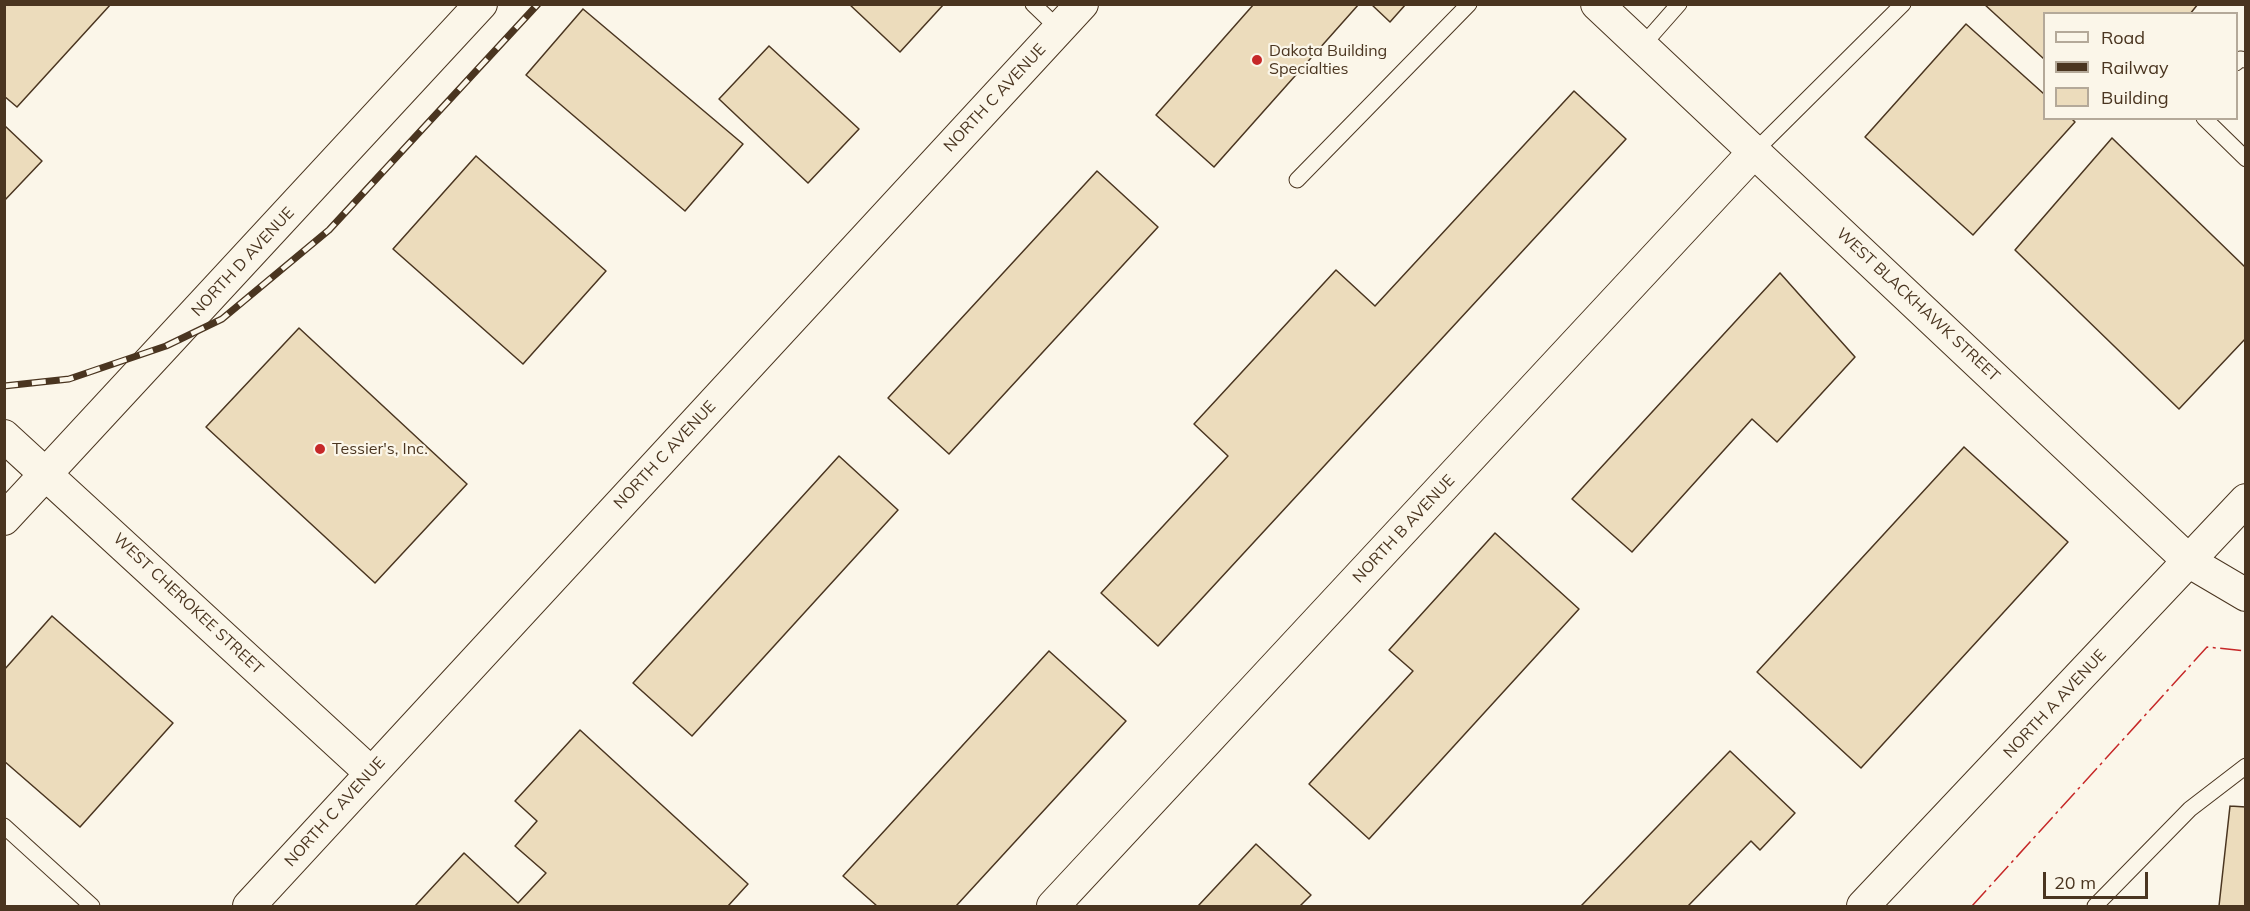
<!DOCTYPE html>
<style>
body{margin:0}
#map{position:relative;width:2250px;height:911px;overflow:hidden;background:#fbf6e9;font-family:Mulish,sans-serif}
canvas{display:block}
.frame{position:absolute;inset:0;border:6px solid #4a3520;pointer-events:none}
.legend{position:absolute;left:2043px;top:12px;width:195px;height:108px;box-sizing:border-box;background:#fbf6e9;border:2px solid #b4a999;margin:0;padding:8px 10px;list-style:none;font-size:18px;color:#4a3520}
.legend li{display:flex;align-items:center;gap:12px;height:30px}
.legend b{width:30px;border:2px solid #b4a999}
.scale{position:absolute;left:2043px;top:872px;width:105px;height:27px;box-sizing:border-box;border:3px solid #4a3520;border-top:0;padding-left:8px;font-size:18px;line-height:21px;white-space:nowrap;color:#4a3520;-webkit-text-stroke:4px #fbf6e9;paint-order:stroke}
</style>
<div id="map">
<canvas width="2250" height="911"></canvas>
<div class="frame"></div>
<ul class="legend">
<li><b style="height:8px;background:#fbf6e9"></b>Road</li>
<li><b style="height:8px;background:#4a3520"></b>Railway</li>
<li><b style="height:16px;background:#ecdcbc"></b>Building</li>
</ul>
<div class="scale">20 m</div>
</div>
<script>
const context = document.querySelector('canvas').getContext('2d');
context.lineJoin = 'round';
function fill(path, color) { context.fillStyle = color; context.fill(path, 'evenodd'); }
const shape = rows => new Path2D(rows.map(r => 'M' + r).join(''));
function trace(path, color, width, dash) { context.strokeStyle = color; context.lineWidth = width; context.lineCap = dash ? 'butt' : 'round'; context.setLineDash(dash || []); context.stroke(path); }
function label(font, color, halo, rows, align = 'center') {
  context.font = font + ' Mulish,sans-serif'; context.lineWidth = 4.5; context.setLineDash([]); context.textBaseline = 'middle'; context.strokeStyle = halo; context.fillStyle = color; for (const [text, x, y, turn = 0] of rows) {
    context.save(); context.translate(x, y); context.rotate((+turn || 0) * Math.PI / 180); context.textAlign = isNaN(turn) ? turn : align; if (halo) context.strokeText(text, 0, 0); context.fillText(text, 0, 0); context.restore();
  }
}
const building = shape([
 [4,4,111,4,17,107,4,96,4,4],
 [849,4,944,4,900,52,849,4],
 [1254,4,1359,4,1214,167,1156,115,1254,4],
 [1371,4,1406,4,1390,22,1371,4],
 [1984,4,2198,4,2190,14,2044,14,2044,59,1984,4],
 [583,9,743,144,685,211,526,75,583,9],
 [1966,24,2044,94,2044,118,2071,118,2075,122,1973,235,1865,137,1966,24],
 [769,46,859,129,808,183,719,99,769,46],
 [1574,91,1626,139,1158,646,1101,593,1228,456,1194,424,1336,270,1375,306,1574,91],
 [4,125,42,161,4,201,4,125],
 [2112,138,2246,268,2246,338,2179,409,2015,250,2112,138],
 [476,156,606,271,523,364,393,249,476,156],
 [1097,171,1158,227,949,454,888,398,1097,171],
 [1780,273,1855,357,1777,442,1752,419,1632,552,1572,499,1780,273],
 [299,328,467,484,375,583,206,427,299,328],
 [1964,447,2068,542,1861,768,1757,672,1964,447],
 [839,456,898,510,692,736,633,683,839,456],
 [1495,533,1579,609,1369,839,1309,784,1413,671,1389,650,1495,533],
 [52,616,173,723,80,827,4,761,4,670,52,616],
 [1049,651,1126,721,956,906,877,906,843,876,1049,651],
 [580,730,748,884,728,906,415,906,464,853,518,903,546,873,515,846,537,821,515,801,580,730],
 [1730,751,1795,813,1760,850,1751,841,1688,906,1581,906,1730,751],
 [2230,806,2246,807,2246,906,2219,906,2230,806],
 [1256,844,1311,895,1300,906,1198,906,1256,844]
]);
fill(building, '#ecdcbc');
trace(building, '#4a3520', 1.5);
const lane = shape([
 [1033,4,1059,29],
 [1642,46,1679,4],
 [2236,63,2240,59,2246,60],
 [2204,118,2246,159],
 [1755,151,1903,4],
 [1297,180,1469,4],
 [4,826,92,906],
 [2095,906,2190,809,2246,766]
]);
const street = shape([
 [1597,4,2190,562,2246,595],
 [4,436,371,773],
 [4,519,481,4],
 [249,906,1082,4],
 [1053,906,1755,151],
 [1863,906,2246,500]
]);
trace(lane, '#4a3520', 17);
trace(street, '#4a3520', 34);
trace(lane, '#fbf6e9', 15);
trace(street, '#fbf6e9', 32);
const rail = shape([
 [4,386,69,379,166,346,222,319,329,230,538,4]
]);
trace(rail, '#4a3520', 7);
trace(rail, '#fbf6e9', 4.5, [14]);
trace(shape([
 [1972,906,2207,647,2246,651]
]), '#c62828', 1.5, [21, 4.5, 3, 4.5]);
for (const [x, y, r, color] of [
 [1257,60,6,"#c62828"],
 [320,449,6,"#c62828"]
]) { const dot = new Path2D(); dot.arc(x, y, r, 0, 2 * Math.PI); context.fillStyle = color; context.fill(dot); trace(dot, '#fbf6e9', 2); }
label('16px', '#4a3520', '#fbf6e9', [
 ["Dakota Building",1269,51],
 ["Specialties",1269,69],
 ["Tessier's, Inc.",332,449]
], 'left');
label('16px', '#4a3520', '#fbf6e9', [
 ["NORTH C AVENUE",995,98,-47],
 ["NORTH D AVENUE",243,262,-47],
 ["WEST BLACKHAWK STREET",1918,305,43],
 ["NORTH C AVENUE",665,455,-47],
 ["NORTH B AVENUE",1404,529,-47],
 ["WEST CHEROKEE STREET",188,604,43],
 ["NORTH A AVENUE",2055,704,-47],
 ["NORTH C AVENUE",335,812,-48]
]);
</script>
